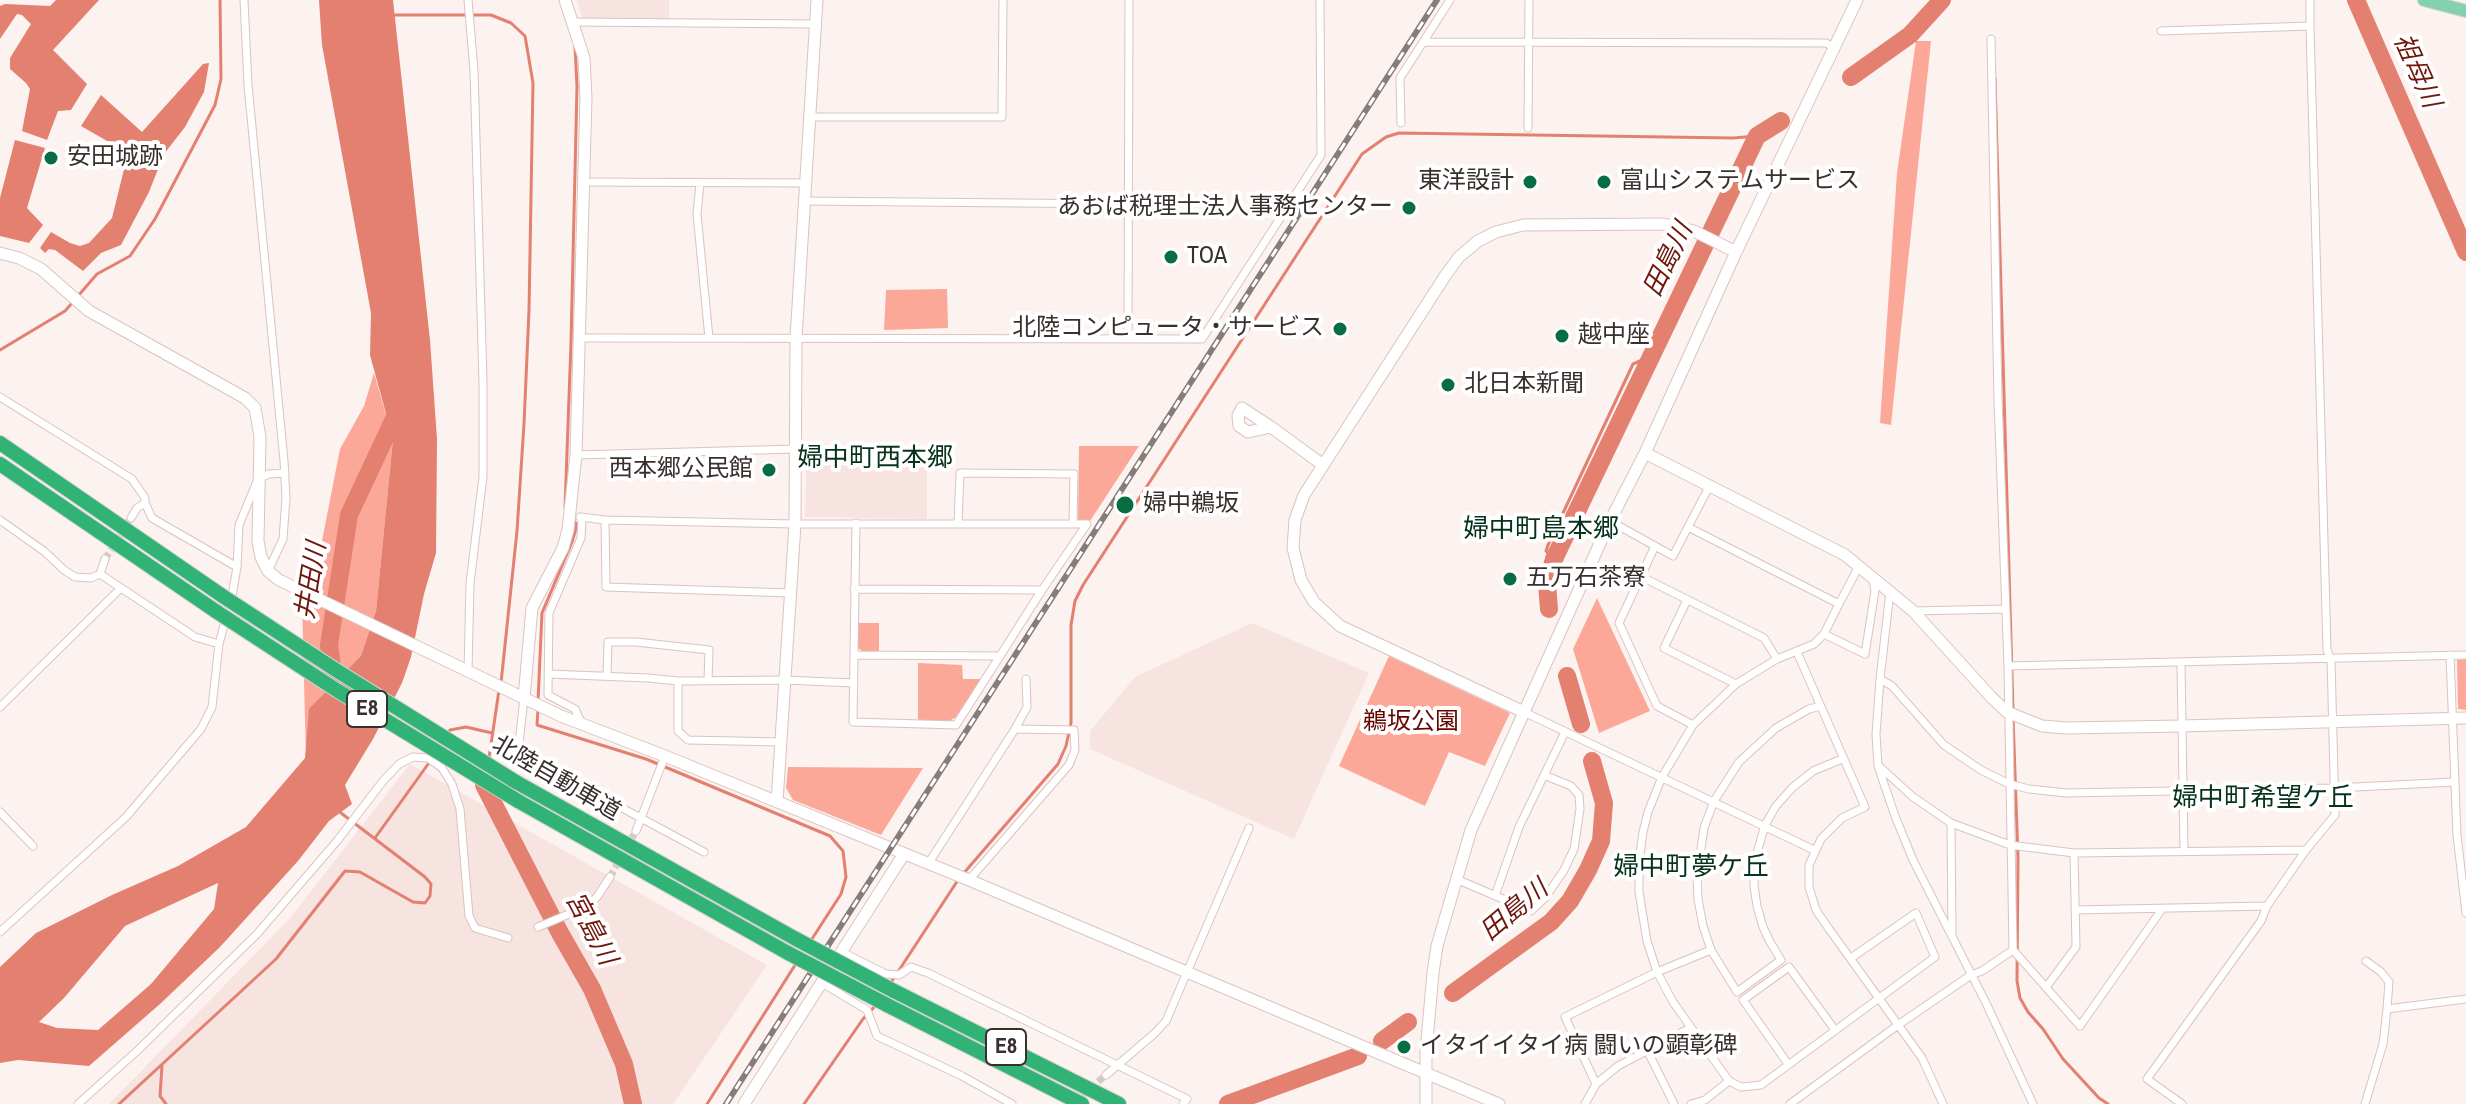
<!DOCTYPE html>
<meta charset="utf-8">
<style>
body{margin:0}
canvas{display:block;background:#fcf2f0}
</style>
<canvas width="2466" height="1104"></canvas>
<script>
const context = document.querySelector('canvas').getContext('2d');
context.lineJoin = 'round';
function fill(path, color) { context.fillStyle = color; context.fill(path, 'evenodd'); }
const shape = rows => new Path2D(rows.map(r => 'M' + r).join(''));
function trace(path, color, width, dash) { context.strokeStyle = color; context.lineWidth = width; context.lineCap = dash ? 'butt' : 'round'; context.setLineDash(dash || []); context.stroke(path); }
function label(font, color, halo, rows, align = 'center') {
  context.font = font + ' "Archivo Narrow","Noto Sans JP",sans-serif'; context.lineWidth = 8; context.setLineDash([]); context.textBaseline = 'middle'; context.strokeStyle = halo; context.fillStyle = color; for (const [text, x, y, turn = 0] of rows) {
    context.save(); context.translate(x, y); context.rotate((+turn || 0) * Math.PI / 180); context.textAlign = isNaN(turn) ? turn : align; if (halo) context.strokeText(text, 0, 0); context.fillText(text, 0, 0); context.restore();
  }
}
fill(shape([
 [577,0,669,0,669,19,582,18],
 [807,446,927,447,927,519,805,517],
 [1252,623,1369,673,1294,839,1090,749,1090,731,1135,677],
 [410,764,767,965,673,1104,109,1104,291,917]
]), '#f7e3df');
fill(shape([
 [1916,41,1931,41,1891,425,1880,423,1897,173],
 [947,289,948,328,884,330,886,290],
 [374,373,393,439,376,611,361,657,306,758,302,602,318,561,340,449,364,406],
 [1079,446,1139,446,1090,521,1078,520],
 [1597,598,1650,711,1599,733,1573,649],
 [858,623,879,623,879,652,863,652,857,647],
 [1389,656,1510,713,1485,766,1449,752,1425,806,1339,766],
 [2466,659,2466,710,2458,709,2457,660],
 [918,663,962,665,963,679,981,679,956,717,949,721,918,721],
 [788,767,923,768,881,835,793,800,786,788]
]), '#fca899');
fill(shape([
 [56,0,99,0,53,50,87,84,71,110,58,111,47,140,22,131,30,89,26,83,10,69,10,58,31,24,22,15,17,14,0,39,0,6,5,4,50,6],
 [319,0,393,0,430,340,437,439,436,553,424,594,411,657,402,683,373,739,345,785,352,804,329,821,298,861,220,947,160,1004,89,1066,18,1060,0,1063,0,967,36,933,112,895,178,866,246,827,305,758,309,709,361,656,376,611,393,439,370,355,371,313,322,45],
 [218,883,214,909,151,984,98,1030,57,1028,39,1022,64,998,125,926],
 [209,63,204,92,185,127,164,154,149,192,121,245,101,253,83,271,55,250,49,249,45,253,40,248,51,232,70,243,80,246,89,243,112,218,128,153,81,126,101,95,142,132,203,64],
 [15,140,45,148,27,208,43,225,29,243,0,236,0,198]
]), '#e38070');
trace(shape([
 [392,15,491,15,511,23,525,36,533,83,529,310,524,424,517,531,501,683],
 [1995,78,2013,710],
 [78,296,97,274,130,256,155,219,215,105,221,79,220,0],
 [0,350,65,311,73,302],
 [565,507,571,343,577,86,575,47],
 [1554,559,1546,551,1548,545,1633,364,1640,361,1648,364],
 [538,701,542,613,572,542,577,525,573,520],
 [538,709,537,725,646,759,830,836,843,851,846,877,841,894,810,942],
 [2013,717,2018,858,2017,981,2020,998,2028,1012,2043,1029,2063,1059,2099,1098,2108,1104],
 [448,734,450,730,466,727,492,733],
 [489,758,499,690],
 [375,838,431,760],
 [963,874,1058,764,1066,746,1071,723,1071,625,1075,601,1083,585,1362,154,1386,137,1399,133,1733,138,1757,136],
 [890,984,958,880],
 [162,1066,160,1096,166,1104],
 [119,1104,276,959,345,871,360,872,413,902,425,903,430,896,431,884,425,877,341,813],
 [707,1104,797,962],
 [804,1104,863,1019,877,1004]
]), '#e38070', 3);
trace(shape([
 [2356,0,2466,252],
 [1851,77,1910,35,1942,0],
 [1549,609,1547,584,1554,559,1757,136,1781,121],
 [1567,676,1581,724],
 [337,703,329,645,349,515,400,406],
 [484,785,560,933,592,989,624,1064,633,1104],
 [1453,993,1551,922,1570,901,1588,870,1601,841,1604,803,1592,761],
 [1382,1041,1408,1022],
 [1228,1104,1358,1056]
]), '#e38070', 18);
trace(shape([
 [105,559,131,518],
 [610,877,636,831],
 [1074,1102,1106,1075]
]), '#d5cbc9', 7, [7, 3.5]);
const street = shape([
 [244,0,248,85,284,461,286,498,283,539,268,571],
 [574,22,815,24],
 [2161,31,2310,26,2310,0],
 [1991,39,1998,400,2008,666,2013,950,2080,1026,2162,909],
 [1423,42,1826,43,1835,48],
 [808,117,1002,117,1003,0],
 [1401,123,1400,78,1450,0],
 [1528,128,1529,0],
 [583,182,805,183],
 [700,183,697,214,709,338],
 [803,201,1128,204],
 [579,338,1202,339,1321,155,1320,0],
 [1128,338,1129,0],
 [0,397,132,479,145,498,145,503,152,518,237,567],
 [576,455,796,449],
 [1710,485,1688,527,1839,604,1824,634,1865,654,1875,591,1873,580],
 [580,517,605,520],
 [131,518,137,508,145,503],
 [0,520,45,552,64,570,75,577,91,578,100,574,195,637,219,644],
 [1610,521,1655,546,1619,623,1657,706,1693,725],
 [856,523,853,722,956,725,1042,590,1087,524],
 [958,524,960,473,1074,474,1073,524],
 [1655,546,1673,556,1688,527],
 [100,574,105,559],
 [1640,576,1764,638,1777,659],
 [854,589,1042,590],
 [1890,592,1880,679,1876,734,1878,766,1895,816,1913,860,1986,1003,2033,1104],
 [791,593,606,587,605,520,795,524,1087,524],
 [1687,600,1664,648,1736,684],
 [231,602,237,567,239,525,258,479,269,474,285,473],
 [1839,604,1859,566],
 [1913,611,2005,609],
 [1824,634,1814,644,1777,659,1736,684,1693,725,1662,777,1648,812,1643,832,1639,861,1639,892,1647,941,1657,972,1673,1002,1729,1081,1741,1087,1761,1085,1935,957,1916,913,1851,958],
 [1797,652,1865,807,1842,818,1821,839,1809,865,1809,887,1816,910,1829,929,1922,1058,1943,1104],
 [854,655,1000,656],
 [2450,655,2457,835,2466,913],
 [2181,663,2184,850],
 [2008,666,2466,655],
 [468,671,470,583,483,477,483,382,474,70,468,0],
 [548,674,648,678,678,681,785,680,854,683],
 [607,676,608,642,636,642,709,650,708,681],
 [1880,679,1892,686,1944,745,1981,770,2009,784,2029,789,2066,793,2335,788,2455,782],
 [678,681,678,731,688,740,781,742],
 [524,698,518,752,704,852],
 [1821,706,1809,709,1776,728,1739,762,1714,801,1704,828,1697,876,1698,899,1703,926,1711,950,1737,992,1781,960,1769,940,1763,927,1757,906,1754,886,1755,860,1765,825,1776,806,1792,788,1813,771,1842,759],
 [0,707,121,588],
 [1524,712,1814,850],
 [581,722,575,709,548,695,549,613,581,538,582,517],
 [1880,767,1913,797,1951,823,2010,845,2074,853,2306,850],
 [0,812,33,846],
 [1951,823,1952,933],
 [636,831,665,756],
 [928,864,1015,729,1027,707,1026,679],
 [1456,879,1531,911,1545,898,1564,870,1574,849,1580,809,1579,795,1571,786,1544,775],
 [969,880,1069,765,1075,750,1074,730,1015,729],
 [1495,896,1519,827,1565,732],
 [2075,910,2267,906],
 [538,927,588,906,597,897,610,877],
 [0,932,126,817,201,729,212,707,219,644,226,618],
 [842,952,886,974,899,975,911,967,928,973,1187,1099,1183,1104],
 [2366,961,2381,972,2389,982,2387,1009],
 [822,983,867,1010,877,1036,962,1076,1012,1104],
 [2047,986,2076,947,2074,853],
 [1647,1050,1674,1104],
 [1788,1064,1743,1000,1789,967,1835,1030],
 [1106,1075,1155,1033,1166,1021,1249,828],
 [1596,1084,1565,1017,1657,972,1711,950],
 [78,1104,137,1051,257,934,337,841,383,781,399,764,413,757,428,758,442,768,452,784,460,809,469,916,475,928,508,938],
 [1585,1104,1596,1084,1618,1066,1690,1028],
 [1691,1104,1705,1100,1729,1081],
 [1790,1104,1898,1025,1971,975,1982,971,2013,950],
 [2182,1104,2147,1079,2261,921,2267,906,2306,850,2335,815,2331,659,2327,650,2310,26],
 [2365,1104,2383,1044,2387,1009,2466,999]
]);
const secondary = shape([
 [0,253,19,258,41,269,89,311,245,398,255,408,260,437,258,541,261,557,268,571,279,580,561,716,665,756,969,880,1499,1104],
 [1271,427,1248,432,1239,426,1238,416,1242,408,1271,427,1323,465],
 [1645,453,1845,555,1913,611,1992,698,2007,712,2042,726,2066,728,2182,726,2466,718],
 [524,698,532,608,563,548,568,530,576,455,586,98,584,58,565,0],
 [1524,712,1340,626,1314,602,1301,580,1293,548,1295,520,1304,495,1445,276,1459,257,1478,241,1496,232,1523,225,1664,224,1694,231,1736,252],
 [777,802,795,524,796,338,817,0],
 [744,1104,904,854],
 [1426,1104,1426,1051,1433,973,1437,946,1471,830,1610,521,1645,453,1736,252,1857,0]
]);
const primary = shape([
 [2424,0,2466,11]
]);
const highway = shape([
 [0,443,224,597],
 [0,464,217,612],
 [516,782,796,939],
 [518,801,788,953],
 [894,991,1119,1104],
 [887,1005,1082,1104]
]);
trace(street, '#dbc3bf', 9);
trace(secondary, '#dbc3bf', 13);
trace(primary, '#d3d1d1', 14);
trace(highway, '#d3d1d1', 16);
trace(street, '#fff', 7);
trace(secondary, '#fff', 11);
trace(primary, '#83d1ad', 12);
trace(highway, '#31b376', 14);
const rail = shape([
 [726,1104,1437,0]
]);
trace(rail, '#867d7b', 6);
trace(rail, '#fff', 3, [9]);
const highwayBridge = shape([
 [224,597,339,672,516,782],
 [217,612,338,691,518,801],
 [796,939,894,991],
 [788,953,887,1005]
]);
trace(highwayBridge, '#d3d1d1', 16, []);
trace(highwayBridge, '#31b376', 14);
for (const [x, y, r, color] of [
 [51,158,8,"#086d43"],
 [1530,182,8,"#086d43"],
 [1604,182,8,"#086d43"],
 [1409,208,8,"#086d43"],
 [1171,257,8,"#086d43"],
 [1340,329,8,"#086d43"],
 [1562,336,8,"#086d43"],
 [1448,385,8,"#086d43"],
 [769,470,8,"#086d43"],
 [1125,505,10,"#086d43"],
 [1510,579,8,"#086d43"],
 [1404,1047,8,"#086d43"]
]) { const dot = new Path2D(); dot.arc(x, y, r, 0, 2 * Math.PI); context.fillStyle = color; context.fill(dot); trace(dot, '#fff', 3); }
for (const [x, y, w] of [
 [367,709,40],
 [1006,1047,40]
]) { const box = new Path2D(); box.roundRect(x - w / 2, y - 18, w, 36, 6); context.fillStyle = '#fff'; context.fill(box); trace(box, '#39302e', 2); }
label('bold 22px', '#39302e', null, [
 ["E8",367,709],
 ["E8",1006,1047]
]);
label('24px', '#39302e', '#fff', [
 ["安田城跡",67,158],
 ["東洋設計",1514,182,"right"],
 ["富山システムサービス",1620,182],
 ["あおば税理士法人事務センター",1393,208,"right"],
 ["TOA",1187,257],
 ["北陸コンピュータ・サービス",1324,329,"right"],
 ["越中座",1578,336],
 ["北日本新聞",1464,385],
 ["西本郷公民館",753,470,"right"],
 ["婦中鵜坂",1143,505],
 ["五万石茶寮",1526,579],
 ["イタイイタイ病 闘いの顕彰碑",1420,1047]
], 'left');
label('24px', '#630701', '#fff', [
 ["鵜坂公園",1411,723]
]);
label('24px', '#39302e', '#fff', [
 ["北陸自動車道",556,779,30]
]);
label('italic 26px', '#6f160d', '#fff', [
 ["祖母川",2416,71,66],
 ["田島川",1669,260,-64],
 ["井田川",312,581,-81],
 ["田島川",1515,911,-40],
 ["宮島川",590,929,62]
]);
label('26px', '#07321e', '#fff', [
 ["婦中町西本郷",875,459],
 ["婦中町島本郷",1541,530],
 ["婦中町希望ケ丘",2263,799],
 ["婦中町夢ケ丘",1691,868]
]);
</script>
